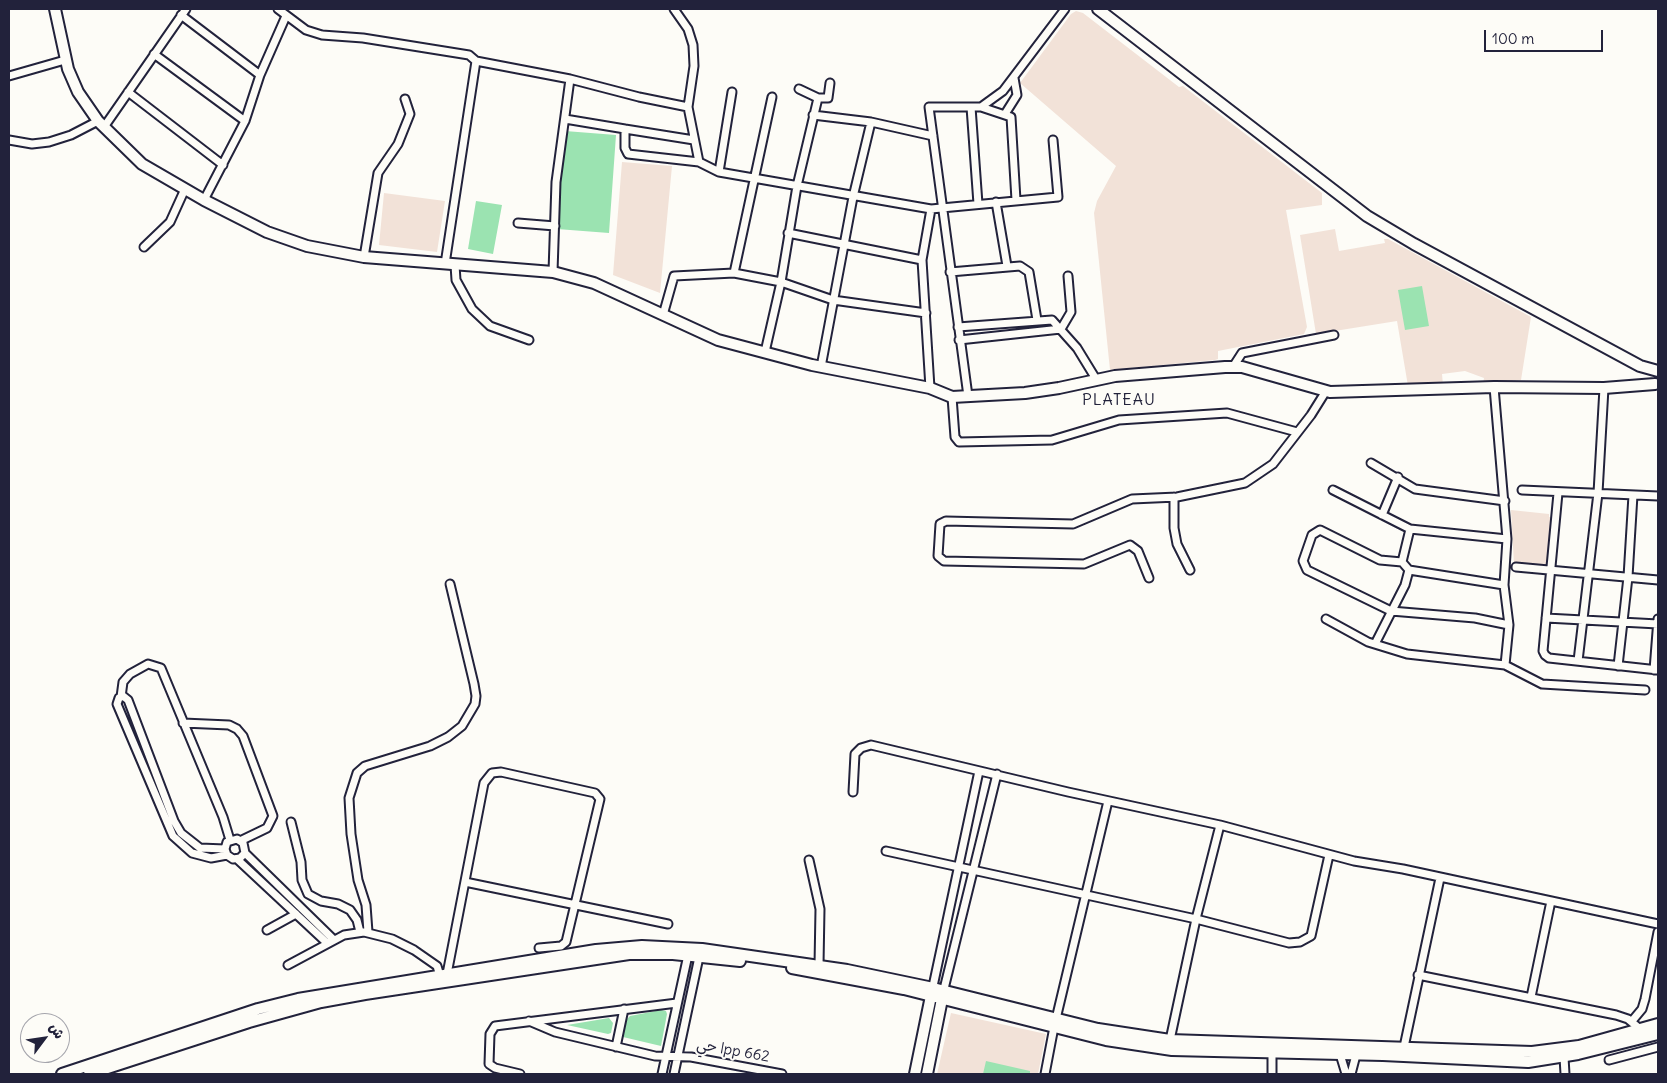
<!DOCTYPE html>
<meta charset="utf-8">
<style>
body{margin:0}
#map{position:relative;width:1667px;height:1083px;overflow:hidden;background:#fdfcf7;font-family:Delius,"Playpen Sans Arabic",sans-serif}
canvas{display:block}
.frame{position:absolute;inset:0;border:10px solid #22223b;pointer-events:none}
.north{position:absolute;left:20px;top:1013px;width:50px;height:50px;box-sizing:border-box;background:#fdfcf7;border:1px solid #a5a5ac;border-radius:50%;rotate:59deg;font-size:14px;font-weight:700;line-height:20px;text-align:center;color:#22223b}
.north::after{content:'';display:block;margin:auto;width:18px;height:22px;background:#22223b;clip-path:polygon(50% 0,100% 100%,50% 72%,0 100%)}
.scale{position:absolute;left:1484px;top:30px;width:119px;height:22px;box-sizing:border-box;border:2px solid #22223b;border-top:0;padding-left:6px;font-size:15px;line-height:18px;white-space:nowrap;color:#22223b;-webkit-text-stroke:4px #fdfcf7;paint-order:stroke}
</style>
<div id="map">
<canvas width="1667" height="1083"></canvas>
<div class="frame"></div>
<div class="north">ش</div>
<div class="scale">100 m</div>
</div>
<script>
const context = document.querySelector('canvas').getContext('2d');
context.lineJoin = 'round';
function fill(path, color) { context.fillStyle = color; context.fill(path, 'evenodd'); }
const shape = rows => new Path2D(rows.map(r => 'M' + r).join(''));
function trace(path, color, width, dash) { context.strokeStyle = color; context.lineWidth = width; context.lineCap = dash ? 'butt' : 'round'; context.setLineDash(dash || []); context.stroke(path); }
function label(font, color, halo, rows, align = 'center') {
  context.font = font + ' Delius,"Playpen Sans Arabic",sans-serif'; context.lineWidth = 4; context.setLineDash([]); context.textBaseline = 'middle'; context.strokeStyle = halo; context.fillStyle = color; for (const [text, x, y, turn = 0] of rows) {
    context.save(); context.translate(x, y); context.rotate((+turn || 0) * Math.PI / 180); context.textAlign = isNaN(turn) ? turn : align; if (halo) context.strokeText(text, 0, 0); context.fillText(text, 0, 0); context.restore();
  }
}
fill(shape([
 [1076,11,1083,13,1179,87,1183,86,1322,193,1322,205,1286,210,1307,327,1304,334,1218,351,1218,359,1215,360,1110,370,1094,213,1097,201,1116,166,1020,83,1071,14],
 [622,162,672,166,660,293,613,275],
 [384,193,445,201,437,252,379,245],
 [1335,229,1339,251,1385,243,1384,239,1388,239,1531,317,1521,380,1483,384,1484,378,1465,371,1442,374,1443,385,1408,386,1397,321,1316,334,1300,235],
 [1511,510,1549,514,1549,517,1556,518,1553,565,1546,564,1545,567,1514,565],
 [951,1013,1046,1034,1038,1074,937,1074]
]), '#f2e2d8');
fill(shape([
 [565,131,616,135,609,233,557,229],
 [476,201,502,205,493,254,468,249],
 [1422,286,1429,326,1405,330,1398,290],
 [661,1010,666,1011,667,1014,661,1046,623,1037,627,1019,630,1016],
 [609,1018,613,1023,611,1033,608,1034,567,1025],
 [986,1061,1030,1071,1030,1074,983,1074]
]), '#9be3b1');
const street = shape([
 [278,9,306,30,322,35,363,38,469,55,476,61,445,264],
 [674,9,688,29,693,45,694,66,688,107,699,162],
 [181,15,260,75],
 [154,54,245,121],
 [476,61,570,79,639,97,688,107],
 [9,76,65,60],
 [799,89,818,98,828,98,830,83],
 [128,92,223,165],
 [971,107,978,204],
 [981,107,1011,117,1016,200],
 [1005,114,1017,95,1014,78],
 [813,115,871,122,933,136],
 [565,119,625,129,625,148,628,154,699,162,719,172,931,209,1058,197,1053,140],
 [104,127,186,9],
 [625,129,694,140],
 [9,140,32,144,49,142,71,135,98,121],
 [719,172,732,92],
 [204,200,245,121,260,75,286,16],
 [996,202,1007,266],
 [518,223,555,226],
 [788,233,922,260],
 [144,247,170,222,185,189],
 [364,257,378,173,398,144,410,114,405,99],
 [455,265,456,280,472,309,490,326,529,340],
 [553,272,556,182,570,79],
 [950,272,1020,266,1029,272,1037,320],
 [734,273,772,97],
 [663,315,674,276,734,273,781,282,833,300,926,313],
 [958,327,1052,320,1077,348,1096,379],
 [959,340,1061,329,1071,312,1068,276],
 [765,352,781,282,797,186,818,98],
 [821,367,853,197,871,122],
 [1233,367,1242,353,1334,335],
 [1494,387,1507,539,1504,585,1509,625,1505,665,1542,684,1645,690],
 [930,388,922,260,931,209],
 [968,396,929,107,981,107,1003,91,1065,9],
 [952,397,955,437,959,442,1052,440,1119,420,1227,413,1297,432],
 [1371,463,1415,489,1505,501],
 [1333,490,1410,529,1507,539],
 [1522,490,1658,496],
 [1558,493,1543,651,1545,655,1549,658,1658,670],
 [1174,497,1174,528,1177,544,1190,570],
 [1382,515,1398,477],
 [1402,562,1380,560,1320,530,1312,535,1303,561,1307,570,1391,611,1475,618,1509,625],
 [1516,567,1658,580],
 [1409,570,1504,585],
 [1149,578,1138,551,1130,545,1084,564,944,561,938,556,940,524,946,521,1073,524,1132,499,1177,497,1245,483,1273,464,1311,415,1326,391],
 [1546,618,1658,624],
 [1326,619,1368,642,1407,654,1505,665],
 [1375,644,1405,585,1409,570,1402,562,1410,529],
 [1578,661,1598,493,1604,388],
 [1618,666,1628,577,1633,495],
 [1654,670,1658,619],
 [121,697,123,682,130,674,148,664,161,668,223,817,230,840],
 [183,723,229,725,237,729,243,736,273,816,267,828,240,841],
 [853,792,855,754,861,748,871,745,1068,792,1220,825,1354,861,1403,869,1658,924],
 [291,822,301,862,302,880,308,894,321,901,338,904,350,910,357,920,360,932],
 [225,849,200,848,181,833,174,821,128,700,123,696,119,698,117,704,173,836,192,853,211,858,227,855,233,859,240,858,245,853,243,843,237,839,227,842,225,849,227,855],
 [886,851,1196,919,1289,943,1300,942,1311,936,1329,855],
 [245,853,334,940],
 [237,859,327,943],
 [809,860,820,909,819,965],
 [465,882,668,924],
 [267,930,296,914],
 [368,932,366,905,358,880,351,834,349,798,357,773,365,766,430,746,448,737,462,726,475,704,476,696,474,684,450,584],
 [288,965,344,935,364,932,392,939,414,950,437,966,440,976],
 [447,974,484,783,492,773,501,772,595,793,600,799,566,942,561,946,539,948],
 [1418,975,1616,1015,1628,1019,1640,1029],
 [932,991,979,771],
 [943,993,997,774],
 [1531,997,1551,901],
 [1056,1019,1108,801],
 [529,1021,555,1032,655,1056,691,1057,782,1074],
 [1632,1021,1642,1009,1645,999,1658,932],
 [1170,1040,1196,919,1220,825],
 [616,1047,624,1009],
 [1404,1047,1440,878],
 [1339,1051,1346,1074],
 [1564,1057,1565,1074],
 [1609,1060,1658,1047],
 [520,1074,495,1068,489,1064,490,1034,495,1026,677,1003],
 [662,1074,688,955],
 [674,1074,699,957],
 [1045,1074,1054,1027],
 [1272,1074,1272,1053],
 [1351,1074,1357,1051]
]);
const secondary = shape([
 [55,9,68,69,78,92,98,121,142,164,204,200,267,232,307,246,364,257,553,272,594,283,718,340,812,365,930,388,952,397,1025,393,1059,388,1115,376,1225,367,1242,367,1330,392,1494,387,1604,388,1655,384],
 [1098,9,1367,216,1414,244,1640,366,1658,371],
 [792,968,904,989,1106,1040,1172,1050,1383,1055,1528,1062,1578,1054,1658,1034],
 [62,1074,258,1009,298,999,596,950,642,946,702,949,847,970,933,988,1098,1029,1170,1040,1532,1052,1579,1046,1658,1024],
 [89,1074,249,1022,321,1002,365,994,629,954,673,954,740,961],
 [915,1074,931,996],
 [927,1074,942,999]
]);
trace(street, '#22223b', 11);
trace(secondary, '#22223b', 14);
trace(street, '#fdfcf7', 7);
trace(secondary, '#fdfcf7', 10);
label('15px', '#22223b', '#fdfcf7', [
 ["حي lpp 662",733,1051,10]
]);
context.letterSpacing = '1px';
label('16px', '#22223b', '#fdfcf7', [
 ["PLATEAU",1119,400]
]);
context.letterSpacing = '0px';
</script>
